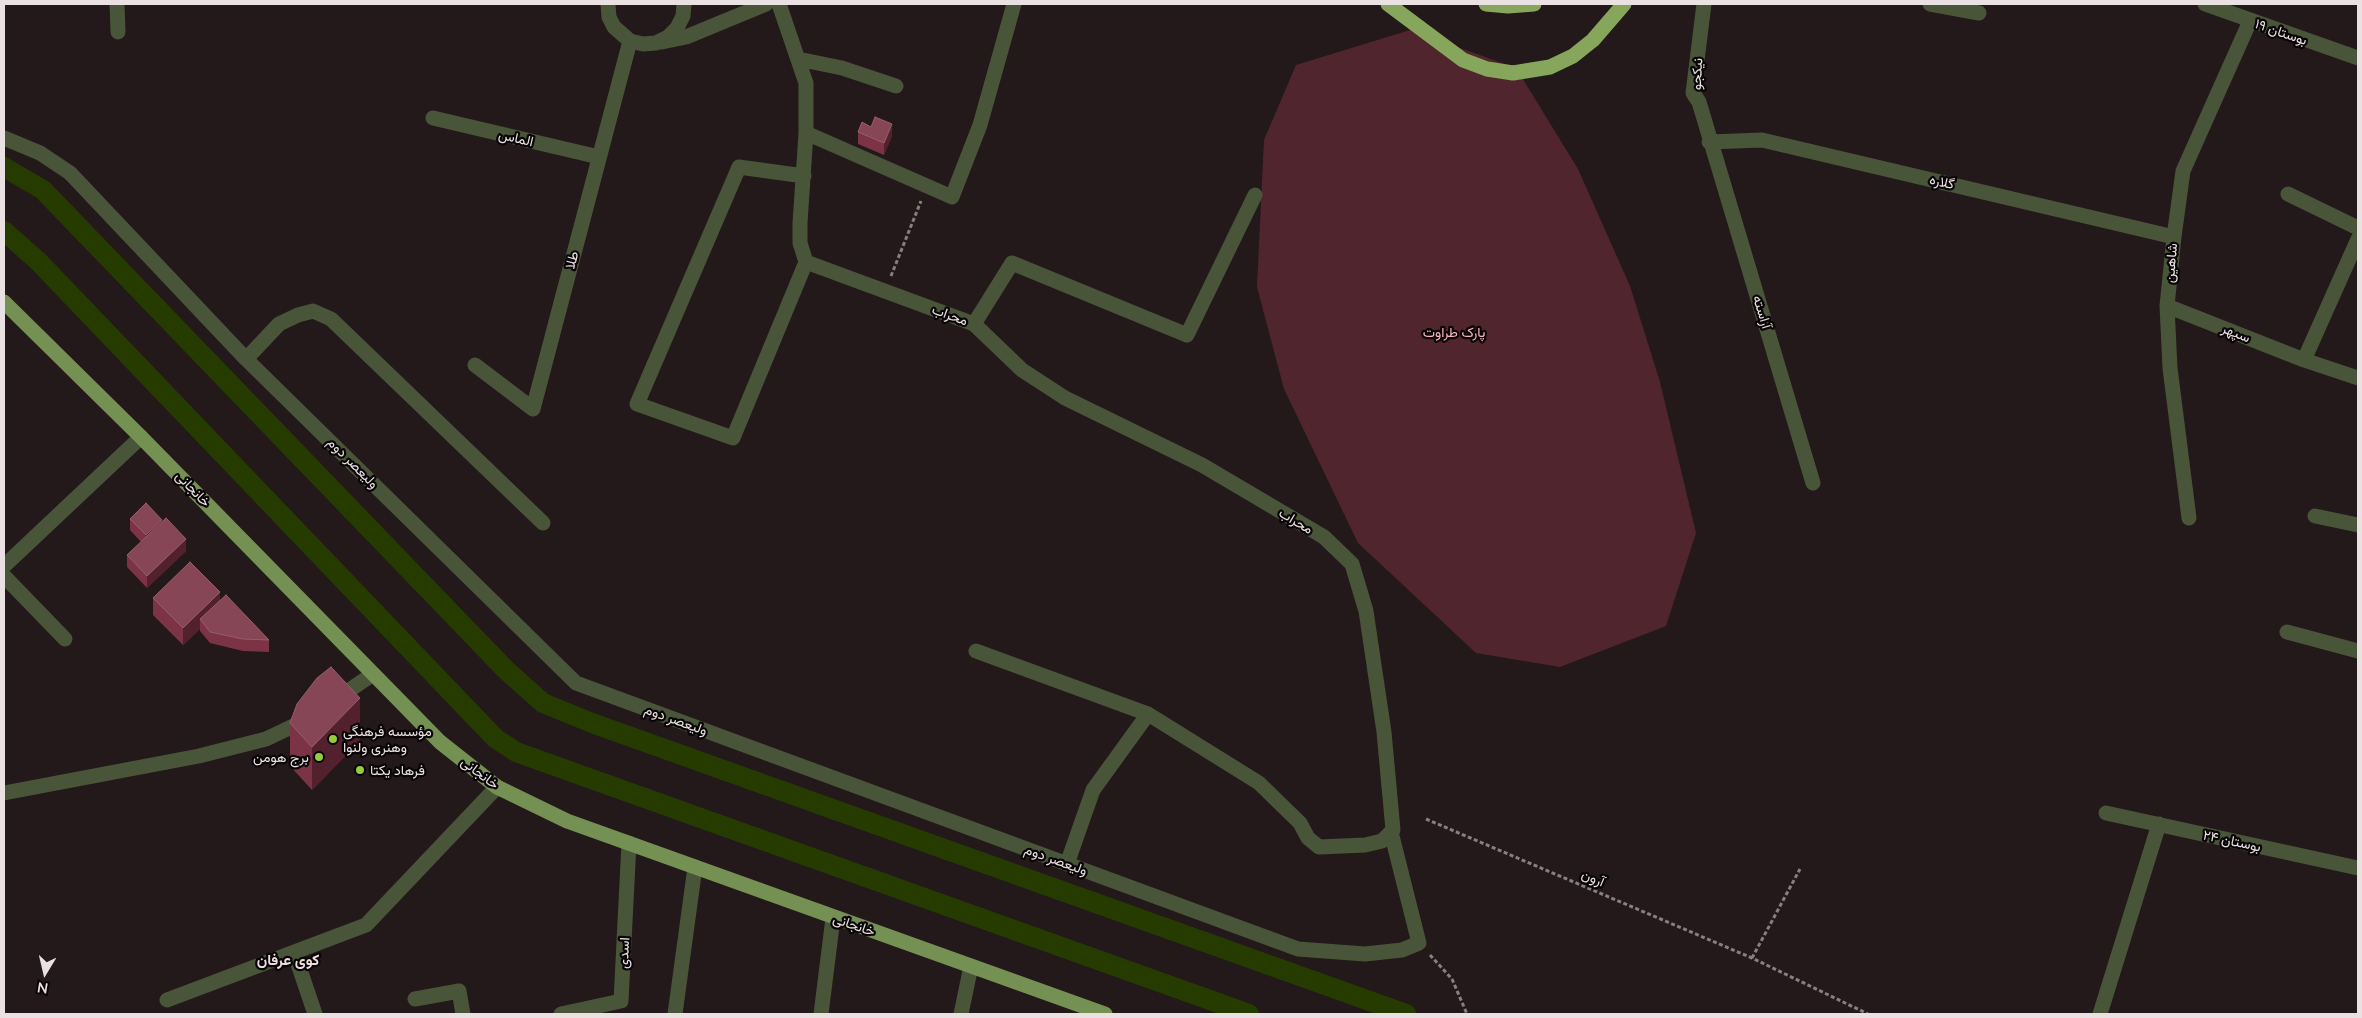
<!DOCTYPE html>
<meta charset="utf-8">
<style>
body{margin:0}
#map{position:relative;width:2362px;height:1018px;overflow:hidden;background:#23181a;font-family:Lato,sans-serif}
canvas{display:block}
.frame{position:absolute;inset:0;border:5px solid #e9e1e2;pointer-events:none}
.north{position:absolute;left:20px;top:948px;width:50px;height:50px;-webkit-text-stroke:4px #090506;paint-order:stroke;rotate:189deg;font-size:14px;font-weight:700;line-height:20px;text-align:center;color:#e9e1e2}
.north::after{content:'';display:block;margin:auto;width:18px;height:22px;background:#e9e1e2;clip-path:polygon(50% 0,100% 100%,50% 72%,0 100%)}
</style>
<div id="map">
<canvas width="2362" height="1018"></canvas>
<div class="frame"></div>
<div class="north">N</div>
</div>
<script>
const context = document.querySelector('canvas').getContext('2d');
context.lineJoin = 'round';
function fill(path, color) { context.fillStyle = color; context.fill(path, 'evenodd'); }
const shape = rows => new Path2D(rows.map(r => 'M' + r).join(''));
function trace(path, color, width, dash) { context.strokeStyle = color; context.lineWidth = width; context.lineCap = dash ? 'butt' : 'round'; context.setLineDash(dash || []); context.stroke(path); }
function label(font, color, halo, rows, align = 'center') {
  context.font = font + ' Lato,Vazirmatn,sans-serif'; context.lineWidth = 4.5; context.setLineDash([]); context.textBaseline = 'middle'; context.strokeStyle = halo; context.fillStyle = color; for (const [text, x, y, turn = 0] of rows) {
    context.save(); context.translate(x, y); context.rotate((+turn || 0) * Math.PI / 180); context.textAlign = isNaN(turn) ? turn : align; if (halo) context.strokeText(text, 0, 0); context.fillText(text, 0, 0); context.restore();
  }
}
fill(shape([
 [1410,30,1516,68,1578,169,1630,286,1660,382,1696,533,1666,626,1560,667,1476,653,1358,543,1284,389,1257,287,1264,140,1296,65]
]), '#51252e');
trace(shape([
 [4,167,43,190,506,670,543,703,592,723,1406,1014],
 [4,231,38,261,495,738,516,752,1249,1014]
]), '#263b00', 20);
trace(shape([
 [891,276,921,201],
 [1426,819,1752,958,1868,1014],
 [1430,955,1452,979,1467,1014],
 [1752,958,1800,869]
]), '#887f80', 3, [4, 2.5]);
trace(shape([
 [117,4,118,32],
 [608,4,609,17,614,27,630,41,643,44,656,43,668,37,677,28,683,16,684,4],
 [779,4,806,83,806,133,800,223,800,243,806,262,974,324,1022,370,1065,398,1202,465,1324,537,1352,564,1366,611,1384,732,1393,830,1382,841,1365,845,1319,847,1308,838,1300,823,1259,783,1148,714,976,651],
 [1704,4,1693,93,1699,102,1813,483],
 [1930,4,1979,13],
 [2205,4,2358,58],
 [662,42,686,37,766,4],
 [798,59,842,68,896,86],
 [433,118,599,157],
 [806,133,952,197,980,125,1014,4],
 [4,138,40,153,70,173,246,359,576,683,1298,949,1365,954,1402,950,1419,943,1391,832],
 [1709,142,1762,140,2174,237],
 [804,176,739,167,637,404,733,438,806,262],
 [2288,194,2358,228],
 [2167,306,2304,360,2358,378],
 [974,324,1012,263,1187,335,1255,195],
 [246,359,279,324,298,315,313,311,331,319,543,523],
 [2304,360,2358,239],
 [475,365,533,409,630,41],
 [2315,516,2358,525],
 [2189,518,2170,368,2167,306,2174,237,2183,171,2250,21],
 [4,566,141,437],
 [4,576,65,639],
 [2287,632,2358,651],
 [335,700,373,674],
 [4,793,199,756,266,739,308,719],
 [2106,813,2358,868],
 [1067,864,1093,790,1148,714],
 [294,952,315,1014],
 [415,999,459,991,463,1014],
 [167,1000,366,925,497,787],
 [561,1014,621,1001,629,843],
 [675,1014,695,867],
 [821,1014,833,918],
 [961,1014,971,966],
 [2100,1014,2159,824]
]), '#485538', 15);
trace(shape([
 [4,302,141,437,440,742,497,787,567,821,1105,1014]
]), '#749052', 15);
trace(shape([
 [1388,4,1463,60,1487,69,1513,73,1550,67,1573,56,1593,40,1624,4],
 [1486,4,1508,6,1534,4]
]), '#86a75b', 15);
fill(shape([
 [858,132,892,136,884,155,858,144],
 [130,519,162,522,186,551,147,588,127,567,127,555,141,542,130,530],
 [153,598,220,601,269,640,269,652,243,651,210,643,200,631,200,629,183,645,153,615],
 [290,723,360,741,312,790,290,766]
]), '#7b3345');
fill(shape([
 [892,124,892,136,884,155,884,143],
 [162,520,162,531,146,547,146,535],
 [186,539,186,551,147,588,147,576],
 [220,592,220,610,200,619,200,629,183,645,183,628],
 [360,698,360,741,312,790,312,747]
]), '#53202d');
const building = shape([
 [875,117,892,124,884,143,858,132,862,122,871,127,875,117],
 [146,503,162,520,146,535,130,519,146,503],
 [166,518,186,539,147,576,127,555,166,518],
 [190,562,220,592,183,628,153,598,190,562],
 [226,595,269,640,243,639,210,632,200,619,226,595],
 [331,667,360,698,312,747,290,723,297,704,317,678,331,667]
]);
fill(building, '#874656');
trace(building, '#965e6c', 1);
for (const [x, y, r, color] of [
 [333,739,5,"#95cc3b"],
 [319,757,5,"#95cc3b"],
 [360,770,5,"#95cc3b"]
]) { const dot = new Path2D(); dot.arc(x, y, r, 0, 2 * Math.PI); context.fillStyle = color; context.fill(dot); trace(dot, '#090506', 2); }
label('14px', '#e9e1e2', '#090506', [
 ["بوستان ۱۹",2281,32,19],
 ["نیکجو",1697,74,-87],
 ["الماس",516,138,13],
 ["گلاره",1942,182,13],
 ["طلا",572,260,-75],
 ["شاهین",2171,263,-85],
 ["آراسته",1762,312,73],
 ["محراب",950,315,20],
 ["سپهر",2236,333,22],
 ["ولیعصر دوم",353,463,45],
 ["خانجانی",193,489,46],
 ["محراب",1296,521,31],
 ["ولیعصر دوم",676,720,20],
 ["خانجانی",480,773,37],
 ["بوستان ۲۴",2232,841,12],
 ["ولیعصر دوم",1056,860,20],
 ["آرون",1593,878,23],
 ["خانجانی",854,925,19],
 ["اسدی",624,953,-87]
]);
label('14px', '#fcb5c1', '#090506', [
 ["پارک طراوت",1454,332]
]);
label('14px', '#e9e1e2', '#090506', [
 ["مؤسسه فرهنگی",343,731],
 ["وهنری ولنوا",343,747],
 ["برج هومن",309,757,"right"],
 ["فرهاد یکتا",370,770]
], 'left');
label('bold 15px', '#eddddf', '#090506', [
 ["کوی عرفان",288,960]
]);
</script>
